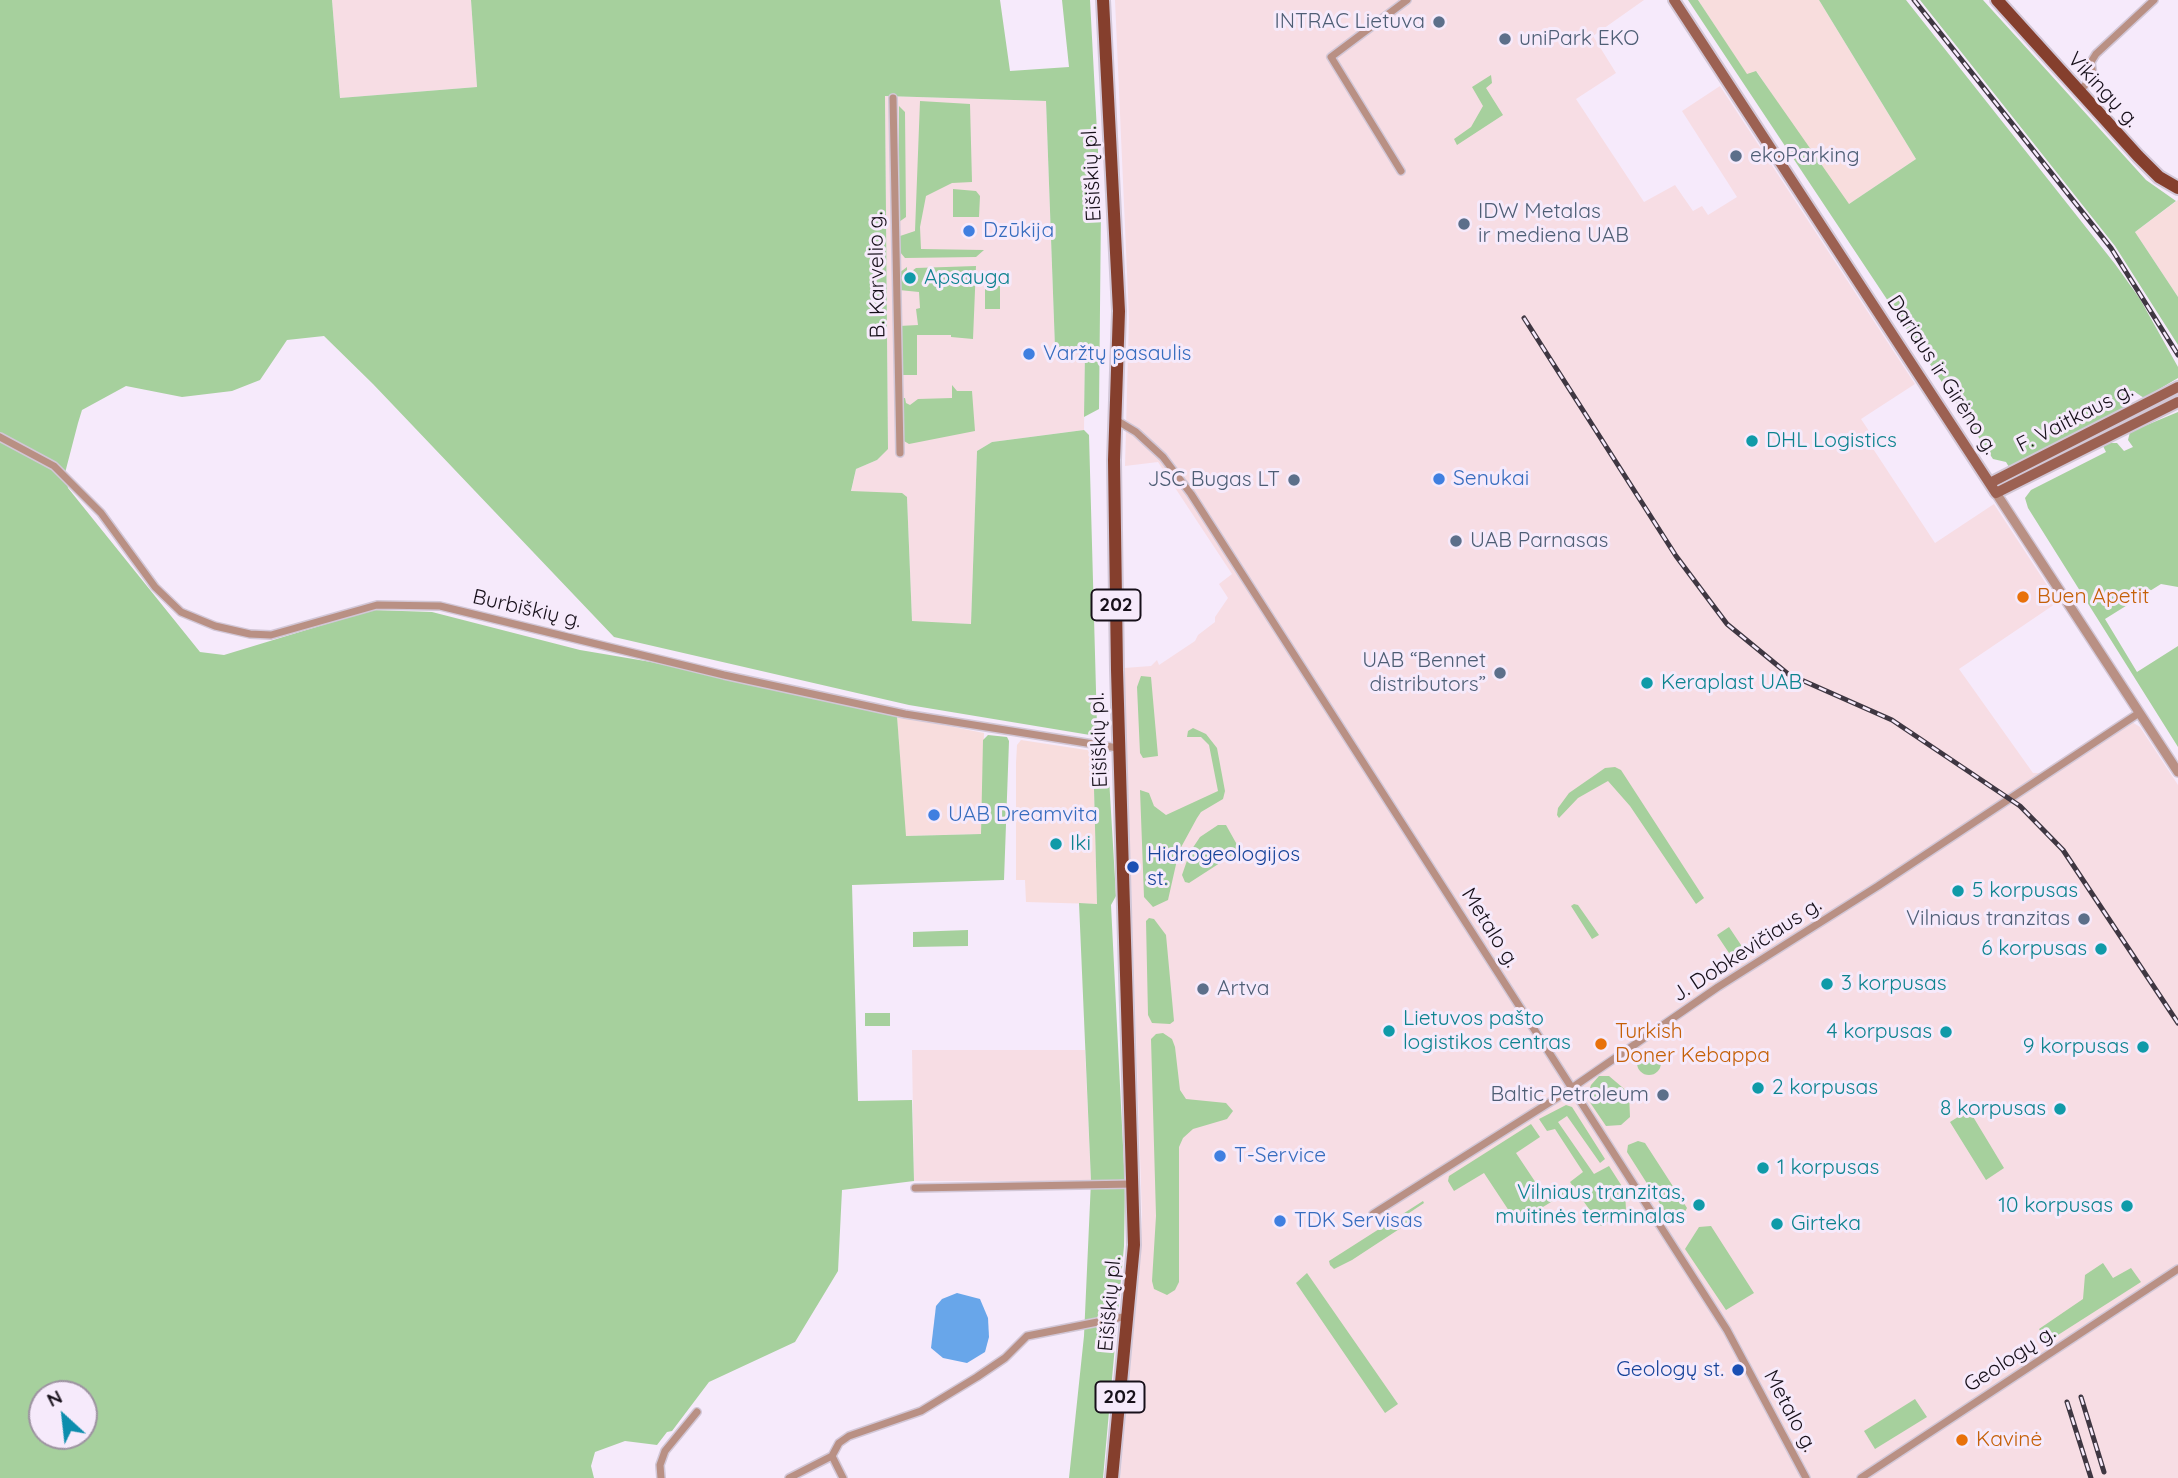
<!DOCTYPE html>
<meta charset="utf-8">
<style>
body{margin:0}
#map{position:relative;width:2178px;height:1478px;overflow:hidden;background:#f6eafb;font-family:Quicksand,sans-serif}
canvas{display:block}
.north{position:absolute;left:28px;top:1380px;width:70px;height:70px;box-sizing:border-box;background:#f6eafb;border:2px solid #9d93a1;border-radius:50%;rotate:333deg;font-size:19px;font-weight:700;line-height:28px;text-align:center;color:#17101a}
.north::after{content:'';display:block;margin:auto;width:24px;height:32px;background:#0c8dad;clip-path:polygon(50% 0,100% 100%,50% 72%,0 100%)}
</style>
<div id="map">
<canvas width="2178" height="1478"></canvas>
<div class="north">N</div>
</div>
<script>
const context = document.querySelector('canvas').getContext('2d');
context.lineJoin = 'round';
function fill(path, color) { context.fillStyle = color; context.fill(path, 'evenodd'); }
const shape = rows => new Path2D(rows.map(r => 'M' + r).join(''));
function trace(path, color, width, dash) { context.strokeStyle = color; context.lineWidth = width; context.lineCap = dash ? 'butt' : 'round'; context.setLineDash(dash || []); context.stroke(path); }
function label(font, color, halo, rows, align = 'center') {
  context.font = font + ' Quicksand,sans-serif'; context.lineWidth = 6; context.setLineDash([]); context.textBaseline = 'middle'; context.strokeStyle = halo; context.fillStyle = color; for (const [text, x, y, turn = 0] of rows) {
    context.save(); context.translate(x, y); context.rotate((+turn || 0) * Math.PI / 180); context.textAlign = isNaN(turn) ? turn : align; if (halo) context.strokeText(text, 0, 0); context.fillText(text, 0, 0); context.restore();
  }
}
fill(shape([
 [1698,0,1819,0,1916,159,1849,204,1845,203,1757,72,1747,75],
 [2178,200,2178,297,2135,232],
 [897,716,984,733,981,834,905,836],
 [1021,740,1093,751,1097,904,1026,902,1025,880,1016,880,1016,763,1017,745]
]), '#f8dddd');
fill(shape([
 [332,0,471,0,477,87,340,98],
 [1115,0,1644,0,1593,36,1616,73,1576,99,1644,202,1675,185,1693,211,1702,206,1708,215,1737,197,1682,111,1720,86,1915,384,1861,419,1869,431,1864,435,1935,543,1994,504,2058,602,1959,669,2033,773,2039,773,2124,717,2140,727,2178,785,2178,1478,1120,1478,1140,1262,1142,1216,1124,668,1151,666,1157,660,1159,665,1195,641,1198,635,1215,622,1215,617,1228,598,1219,584,1232,574,1158,462,1125,466,1129,318],
 [885,96,1046,101,1055,348,1085,350,1084,430,992,442,977,451,971,624,912,622,907,497,851,492,856,469,877,460,888,448],
 [912,1050,1085,1050,1091,1181,914,1181]
]), '#f7dde4');
fill(shape([
 [0,0,332,0,340,98,477,87,471,0,1000,0,1010,71,1069,67,1062,0,1090,0,1101,207,1099,409,1084,417,1085,351,1055,348,1046,101,885,96,888,449,877,460,856,469,851,491,902,493,907,497,912,621,971,624,977,451,992,442,1084,430,1089,435,1097,727,1090,735,909,705,614,637,373,384,324,336,287,340,260,380,232,391,182,397,126,386,82,410,78,423,65,473,68,488,200,652,224,655,372,610,432,612,580,650,651,662,897,716,906,836,981,834,983,740,988,735,1007,737,1009,741,1004,880,852,885,858,1101,912,1100,914,1181,842,1190,838,1271,795,1342,709,1382,672,1431,667,1432,657,1445,625,1441,595,1452,591,1466,594,1478,0,1478],
 [42,1394,84,1394,84,1436,42,1436],
 [1688,0,1698,0,1747,74,1756,71,1849,204,1916,159,1819,0,1906,0,2115,264,2140,299,2178,367,2178,378,2144,398,2135,392,2127,395,2128,403,2124,409,2009,467,2006,462,1993,459],
 [1920,0,1983,0,2146,180,2176,201,2135,232,2178,297,2178,345,2115,246],
 [1491,75,1492,83,1486,88,1503,115,1457,145,1454,139,1471,127,1483,106,1472,87],
 [920,101,970,104,972,182,952,183,926,196,920,227,921,249,984,250,976,257,905,258,900,252,900,236,915,231],
 [899,106,905,112,906,217,899,222],
 [953,189,976,191,980,196,979,217,953,217],
 [976,266,973,339,951,337,951,335,917,335,917,375,900,375,899,326,918,325,916,309,920,308,919,292,899,290,899,273,907,267,907,285,911,285,912,271,916,268],
 [985,286,1000,286,1000,309,985,309],
 [952,385,957,391,972,391,975,431,909,444,904,441,901,398,905,398,906,403,910,405,918,399,952,398],
 [2178,412,2178,587,2161,584,2105,619,2137,672,2178,646,2178,747,2028,508,2025,498,2031,490,2106,452,2103,446,2109,443,2117,443,2124,451,2133,447,2128,440,2130,432],
 [1141,676,1151,677,1158,756,1143,758,1140,753,1137,687],
 [1193,728,1206,734,1217,748,1225,791,1223,799,1201,812,1197,818,1179,851,1168,900,1153,907,1144,897,1140,790,1149,793,1154,806,1166,815,1218,791,1209,745,1201,737,1187,737,1188,731],
 [1093,751,1100,753,1108,761,1116,896,1111,905,1125,1186,1124,1246,1103,1478,1069,1478,1084,1336,1091,1181,1079,903,1097,904],
 [1615,767,1621,770,1704,898,1696,904,1630,806,1608,781,1578,798,1559,818,1557,815,1558,808,1569,793,1605,768],
 [1218,825,1226,825,1240,850,1189,883,1185,882,1182,875,1190,852,1200,837],
 [1574,904,1578,905,1599,935,1592,939,1571,906],
 [1149,918,1154,919,1166,935,1174,1021,1170,1024,1152,1023,1148,1015,1146,921],
 [1729,927,1747,954,1735,962,1717,935],
 [968,930,968,946,913,947,913,932],
 [865,1013,890,1013,890,1026,865,1026],
 [1163,1033,1172,1039,1175,1047,1180,1090,1186,1099,1226,1103,1233,1111,1227,1119,1193,1129,1183,1138,1179,1147,1179,1282,1175,1290,1167,1295,1154,1289,1152,1281,1156,1216,1151,1039,1156,1034],
 '1637 1063a12 12 0 1 1 24 0a12 12 0 1 1-24 0Z',
 [1599,1076,1609,1076,1629,1093,1630,1117,1621,1125,1606,1126,1587,1098,1591,1085],
 [1566,1105,1572,1107,1605,1159,1600,1163,1567,1116,1558,1122,1594,1174,1609,1166,1625,1191,1626,1210,1601,1226,1570,1182,1583,1172,1555,1129,1547,1131,1539,1119],
 [1969,1110,2004,1168,1986,1180,1950,1122],
 [1531,1124,1540,1137,1516,1153,1546,1198,1560,1189,1564,1194,1517,1223,1484,1173,1454,1191,1448,1181,1449,1176],
 [1638,1141,1645,1143,1687,1208,1683,1215,1669,1218,1627,1152,1628,1145],
 [1423,1201,1424,1203,1406,1215,1410,1222,1352,1260,1334,1269,1330,1265,1329,1261],
 [1711,1226,1754,1293,1726,1310,1685,1249,1699,1227],
 [2103,1263,2113,1278,2131,1268,2141,1282,2047,1342,2039,1329,2083,1299,2085,1275],
 [1307,1273,1398,1404,1385,1413,1296,1283],
 [1915,1399,1927,1417,1875,1449,1864,1431]
]), '#a6d09d');
fill(shape([
 [957,1293,980,1299,988,1318,989,1337,985,1352,967,1363,943,1358,931,1348,936,1306,942,1299]
]), '#68a6ea');
const minor = shape([
 [2079,92,2093,76,2091,62,2096,54,2154,0],
 [893,98,900,453],
 [1401,171,1331,57,1407,0],
 [1116,420,1136,432,1163,457,1191,494,1727,1330,1806,1478],
 [0,437,54,466,101,513,155,587,181,612,215,626,250,634,271,635,377,605,440,606,724,675,905,714,1118,748],
 [915,1188,1133,1184],
 [1373,1214,1563,1094,1718,987,1878,886,2139,713],
 [832,1456,839,1443,849,1436,921,1411,977,1377,1005,1358,1027,1336,1128,1316],
 [661,1478,660,1465,665,1451,697,1412],
 [789,1478,832,1456,843,1478],
 [1861,1478,2178,1269]
]);
const tertiary = shape([
 [1996,493,2178,772]
]);
const secondary = shape([
 [1674,0,1996,493,2178,402],
 [1990,483,2178,387]
]);
const primary = shape([
 [1103,0,1119,311,1114,460,1117,670,1134,1245,1112,1478],
 [1997,0,2138,156,2159,177,2178,188]
]);
trace(minor, '#d2c7d7', 10);
trace(tertiary, '#d2c7d7', 12);
trace(secondary, '#d2c7d7', 14);
trace(primary, '#d2c7d7', 16);
trace(minor, '#b99084', 7);
trace(tertiary, '#b99084', 9);
trace(secondary, '#9c6152', 10);
trace(primary, '#853f2d', 12);
const rail = shape([
 [1914,0,2111,248,2178,355],
 [1524,318,1676,556,1727,624,1788,674,1892,720,2020,806,2063,850,2178,1023],
 [2081,1397,2104,1472],
 [2067,1402,2091,1478]
]);
trace(rail, '#3f3742', 5);
trace(rail, '#f6eafb', 2.5, [8]);
for (const [x, y, r, color] of [
 [1439,22,7,"#5c6f8a"],
 [1505,39,7,"#5c6f8a"],
 [1736,156,7,"#5c6f8a"],
 [1464,224,7,"#5c6f8a"],
 [969,231,7,"#3f7fe0"],
 [910,278,7,"#0f9aa8"],
 [1029,354,7,"#3f7fe0"],
 [1752,441,7,"#0f9aa8"],
 [1439,479,7,"#3f7fe0"],
 [1294,480,7,"#5c6f8a"],
 [1456,541,7,"#5c6f8a"],
 [2023,597,7,"#e8710a"],
 [1500,673,7,"#5c6f8a"],
 [1647,683,7,"#0f9aa8"],
 [934,815,7,"#3f7fe0"],
 [1056,844,7,"#0f9aa8"],
 [1133,867,7,"#1a4fb4"],
 [1958,891,7,"#0f9aa8"],
 [2084,919,7,"#5c6f8a"],
 [2101,949,7,"#0f9aa8"],
 [1827,984,7,"#0f9aa8"],
 [1203,989,7,"#5c6f8a"],
 [1389,1031,7,"#0f9aa8"],
 [1946,1032,7,"#0f9aa8"],
 [1601,1044,7,"#e8710a"],
 [2143,1047,7,"#0f9aa8"],
 [1758,1088,7,"#0f9aa8"],
 [1663,1095,7,"#5c6f8a"],
 [2060,1109,7,"#0f9aa8"],
 [1220,1156,7,"#3f7fe0"],
 [1763,1168,7,"#0f9aa8"],
 [1699,1205,7,"#0f9aa8"],
 [2127,1206,7,"#0f9aa8"],
 [1280,1221,7,"#3f7fe0"],
 [1777,1224,7,"#0f9aa8"],
 [1738,1370,7,"#1a4fb4"],
 [1962,1440,7,"#e8710a"]
]) { const dot = new Path2D(); dot.arc(x, y, r, 0, 2 * Math.PI); context.fillStyle = color; context.fill(dot); trace(dot, '#f6eafb', 2.5); }
for (const [x, y, w] of [
 [1116,605,49],
 [1120,1397,49]
]) { const box = new Path2D(); box.roundRect(x - w / 2, y - 15.5, w, 31, 5); context.fillStyle = '#f6eafb'; context.fill(box); trace(box, '#17101a', 2); }
label('bold 19px', '#17101a', null, [
 ["202",1116,605],
 ["202",1120,1397]
]);
label('21px', '#4e5e75', '#f6eafb', [
 ["INTRAC Lietuva",1425,22],
 ["uniPark EKO",1519,39,"left"],
 ["ekoParking",1750,156,"left"],
 ["IDW Metalas",1478,212,"left"],
 ["ir mediena UAB",1478,236,"left"],
 ["JSC Bugas LT",1280,480],
 ["UAB Parnasas",1470,541,"left"],
 ["UAB “Bennet",1486,661],
 ["distributors”",1486,685],
 ["Vilniaus tranzitas",2070,919],
 ["Artva",1217,989,"left"],
 ["Baltic Petroleum",1649,1095]
], 'right');
label('21px', '#17101a', '#f6eafb', [
 ["Vikingų g.",2103,90,47],
 ["Eišiškių pl.",1092,174,-93],
 ["B. Karvelio g.",877,275,-91],
 ["Dariaus ir Girėno g.",1942,375,57],
 ["F. Vaitkaus g.",2075,418,-27],
 ["Burbiškių g.",527,609,13],
 ["Eišiškių pl.",1099,740,-92],
 ["Metalo g.",1490,928,58],
 ["J. Dobkevičiaus g.",1747,950,-33],
 ["Eišiškių pl.",1110,1304,-85],
 ["Geologų g.",2010,1359,-33],
 ["Metalo g.",1790,1411,62]
]);
label('21px', '#366cbe', '#f6eafb', [
 ["Dzūkija",983,231],
 ["Varžtų pasaulis",1043,354],
 ["Senukai",1453,479],
 ["UAB Dreamvita",948,815],
 ["T-Service",1234,1156],
 ["TDK Servisas",1294,1221]
], 'left');
label('21px', '#0d838f', '#f6eafb', [
 ["Apsauga",924,278],
 ["DHL Logistics",1766,441],
 ["Keraplast UAB",1661,683],
 ["Iki",1070,844],
 ["5 korpusas",1972,891],
 ["6 korpusas",2087,949,"right"],
 ["3 korpusas",1841,984],
 ["Lietuvos pašto",1403,1019],
 ["logistikos centras",1403,1043],
 ["4 korpusas",1932,1032,"right"],
 ["9 korpusas",2129,1047,"right"],
 ["2 korpusas",1772,1088],
 ["8 korpusas",2046,1109,"right"],
 ["1 korpusas",1777,1168],
 ["Vilniaus tranzitas,",1685,1193,"right"],
 ["muitinės terminalas",1685,1217,"right"],
 ["10 korpusas",2113,1206,"right"],
 ["Girteka",1791,1224]
], 'left');
label('21px', '#c56008', '#f6eafb', [
 ["Buen Apetit",2037,597],
 ["Turkish",1615,1032],
 ["Doner Kebappa",1615,1056],
 ["Kavinė",1976,1440]
], 'left');
label('21px', '#164399', '#f6eafb', [
 ["Hidrogeologijos",1147,855],
 ["st.",1147,879],
 ["Geologų st.",1724,1370,"right"]
], 'left');
</script>
